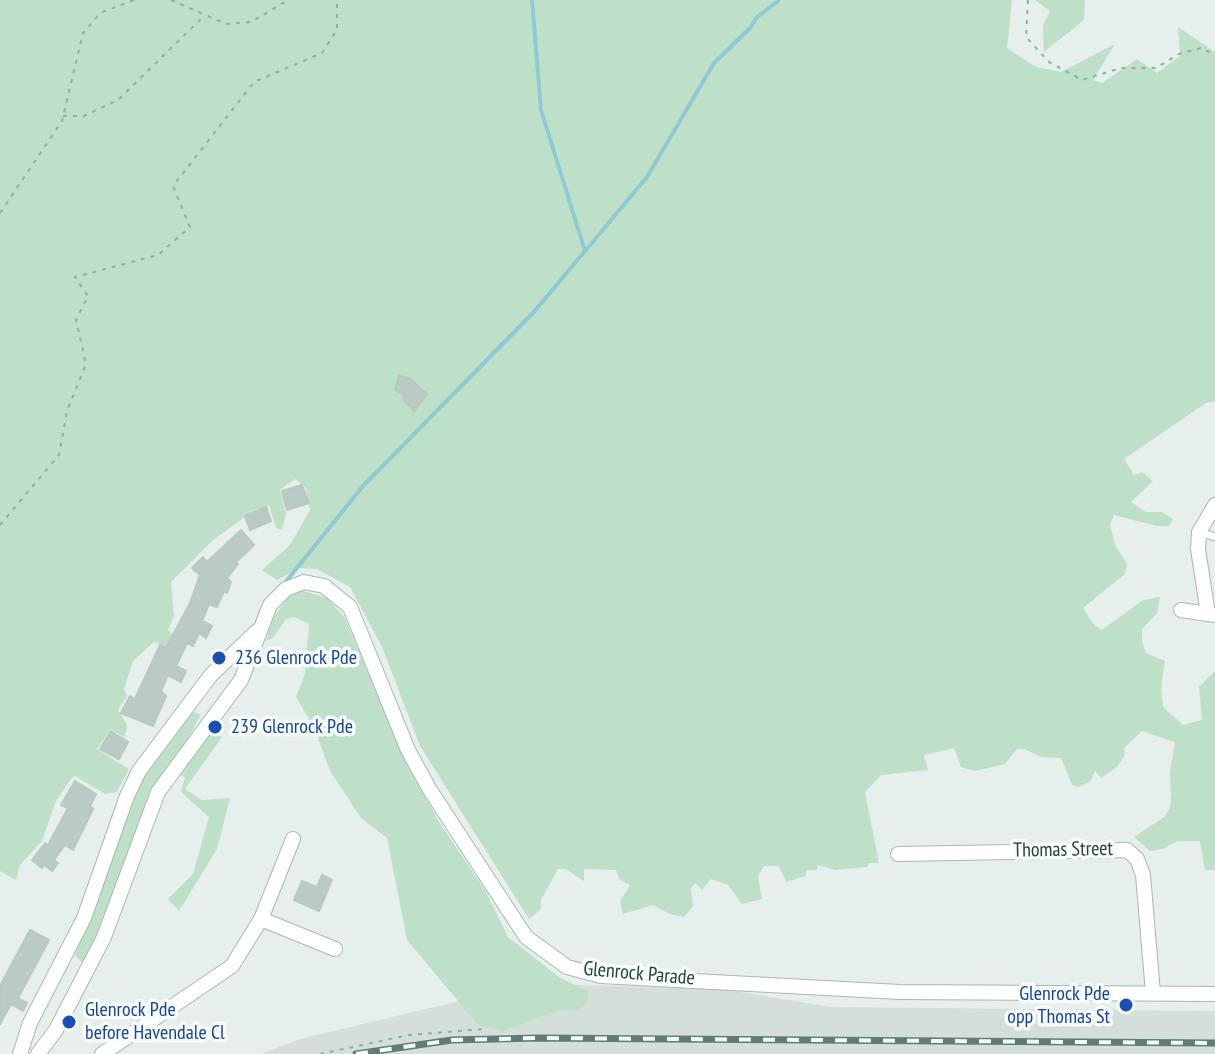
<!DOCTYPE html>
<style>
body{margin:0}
canvas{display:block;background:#e6efeb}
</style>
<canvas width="1215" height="1054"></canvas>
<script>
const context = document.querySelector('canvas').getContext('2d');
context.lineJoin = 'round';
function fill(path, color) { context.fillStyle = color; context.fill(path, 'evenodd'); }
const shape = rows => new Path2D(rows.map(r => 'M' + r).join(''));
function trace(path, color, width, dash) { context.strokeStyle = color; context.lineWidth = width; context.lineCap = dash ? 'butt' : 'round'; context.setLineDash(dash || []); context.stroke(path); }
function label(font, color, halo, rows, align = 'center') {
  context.font = font + ' "PT Sans Narrow",sans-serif'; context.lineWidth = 7; context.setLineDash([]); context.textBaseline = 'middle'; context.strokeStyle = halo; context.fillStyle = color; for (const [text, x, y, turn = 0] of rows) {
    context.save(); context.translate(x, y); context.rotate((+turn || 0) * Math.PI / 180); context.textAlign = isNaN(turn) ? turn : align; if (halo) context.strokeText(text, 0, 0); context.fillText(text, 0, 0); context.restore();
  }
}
fill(shape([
 [573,985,722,989,831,1007,1215,1011,1215,1054,261,1054,300,1039,455,1002]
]), '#d4dfda');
fill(shape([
 [0,0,1012,0,1007,48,1036,67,1061,72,1115,44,1093,80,1102,83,1137,59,1157,73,1180,56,1178,27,1215,52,1215,401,1206,403,1124,459,1134,475,1142,472,1153,481,1131,502,1146,512,1162,512,1173,519,1169,526,1157,526,1114,515,1110,525,1115,545,1127,564,1125,574,1083,608,1094,625,1102,630,1143,600,1160,597,1157,613,1142,629,1142,641,1146,653,1165,661,1161,686,1163,707,1183,725,1202,720,1199,687,1215,671,1215,870,1205,870,1200,841,1177,841,1163,849,1150,851,1134,837,1164,817,1170,808,1171,794,1170,772,1175,742,1142,731,1124,748,1125,755,1117,767,1101,778,1095,771,1090,782,1078,787,1072,785,1061,758,1041,757,1024,749,1017,749,1005,764,975,771,961,767,954,748,924,755,928,770,881,775,865,792,879,863,869,863,867,867,835,870,818,865,817,870,806,870,806,876,786,882,779,866,764,866,758,876,762,899,742,904,728,885,711,879,702,890,695,883,691,888,693,906,684,917,670,914,653,905,623,914,620,901,630,885,620,880,616,870,584,869,584,881,566,869,558,869,541,900,541,909,529,919,420,746,382,647,350,587,317,569,299,568,277,580,262,570,290,545,310,510,306,488,295,479,280,490,286,514,282,530,276,528,269,505,253,511,212,541,171,582,174,616,168,630,187,649,177,652,154,642,133,661,124,689,127,696,118,710,127,725,126,732,124,737,111,729,97,749,129,769,117,792,105,794,75,776,71,779,56,801,42,841,20,865,16,880,0,871],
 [1035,0,1085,0,1084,20,1044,52,1043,25,1050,11],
 [300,590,327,598,345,618,407,765,441,825,485,890,508,937,559,977,587,991,588,1000,580,1009,556,1011,504,1031,479,1026,407,940,387,838,361,818,330,771,314,727,296,697,305,674,309,624,294,617,286,619,273,638,266,641,274,616,292,593],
 [192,712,201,714,180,754,188,758,213,730,222,737,185,789,202,800,230,798,217,849,179,911,168,899,193,874,209,817,181,792,185,777,167,770,151,792,87,967,75,956,130,793]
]), '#bfe0c8');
trace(shape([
 [586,250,647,177,714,63,751,27,756,18,778,1],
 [284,584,363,486,533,313,585,251,541,110,532,0]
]), '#8ec9d4', 4);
const building = shape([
 [399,376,409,378,427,394,414,411,403,399,405,396,395,389,399,376],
 [302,485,309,503,287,510,282,491,302,485],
 [266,507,271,521,250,530,245,516,266,507],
 [241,530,254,545,235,563,238,564,227,578,231,582,227,593,224,591,217,607,209,604,202,621,212,626,206,638,199,633,193,646,187,643,176,666,186,671,181,682,168,675,161,691,166,696,153,726,121,713,130,696,135,699,160,645,166,648,190,603,200,575,192,568,203,557,207,562,241,530],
 [111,731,128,742,119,759,100,749,111,731],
 [75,781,96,794,90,806,93,809,73,850,65,845,54,860,58,863,52,871,44,865,42,868,32,860,45,843,48,845,68,808,61,805,75,781],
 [322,875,332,880,319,911,294,900,302,881,317,887,322,875],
 [30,930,49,940,18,998,27,1003,23,1011,11,1004,0,1024,0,986,30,930]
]);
fill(building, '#bbcac4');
trace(building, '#b8c9c2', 2);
const service = shape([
 [1199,532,1215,537]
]);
const minor = shape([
 [1181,610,1215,615],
 [1208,614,1198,549,1199,532,1215,505],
 [898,854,1127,850,1137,859,1143,875,1153,993],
 [261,919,335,949],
 [20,1054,30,1023,84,918,127,796,139,771,211,675,257,631],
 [38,1054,56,1030,104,937,158,792,241,680,270,605,286,589,304,582,324,586,350,607,408,750,430,790,526,937,567,967,601,976,900,992,1215,994],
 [102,1054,232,966,261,919,293,839]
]);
trace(service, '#a8b8b2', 9);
trace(minor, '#a8b8b2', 16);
trace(shape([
 [171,0,226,24,251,22,288,0],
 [1028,0,1026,37,1049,62,1082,80,1121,68,1156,68,1179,54,1201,48,1215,55],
 [63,116,84,116,118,100,204,16],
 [0,213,62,121,83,33,100,13,134,0],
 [0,525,59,455,67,411,86,364,76,320,88,296,75,277,158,255,190,227,173,186,254,82,322,53,337,30,337,0],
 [320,1054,409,1035,484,1029]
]), '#86b3a5', 2, [4, 6]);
trace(service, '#fff', 7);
trace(minor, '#fff', 14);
const rail = shape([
 [356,1054,452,1040,539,1038,1215,1043]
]);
trace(rail, '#5f7d75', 7);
trace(rail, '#f7fbf9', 4, [12]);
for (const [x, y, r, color] of [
 [219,658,8,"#1a4fb4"],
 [215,727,8,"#1a4fb4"],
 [1126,1005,8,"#1a4fb4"],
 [69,1022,8,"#1a4fb4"]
]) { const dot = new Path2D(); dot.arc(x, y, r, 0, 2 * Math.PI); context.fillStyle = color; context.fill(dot); trace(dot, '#f7fbf9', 3); }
label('20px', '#164399', '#f7fbf9', [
 ["236 Glenrock Pde",235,658],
 ["239 Glenrock Pde",231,727],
 ["Glenrock Pde",1110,994,"right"],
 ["opp Thomas St",1110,1017,"right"],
 ["Glenrock Pde",85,1010],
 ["before Havendale Cl",85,1033]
], 'left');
label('20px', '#24423a', '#f7fbf9', [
 ["Thomas Street",1063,850,-1],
 ["Glenrock Parade",639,974,5]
]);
</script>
